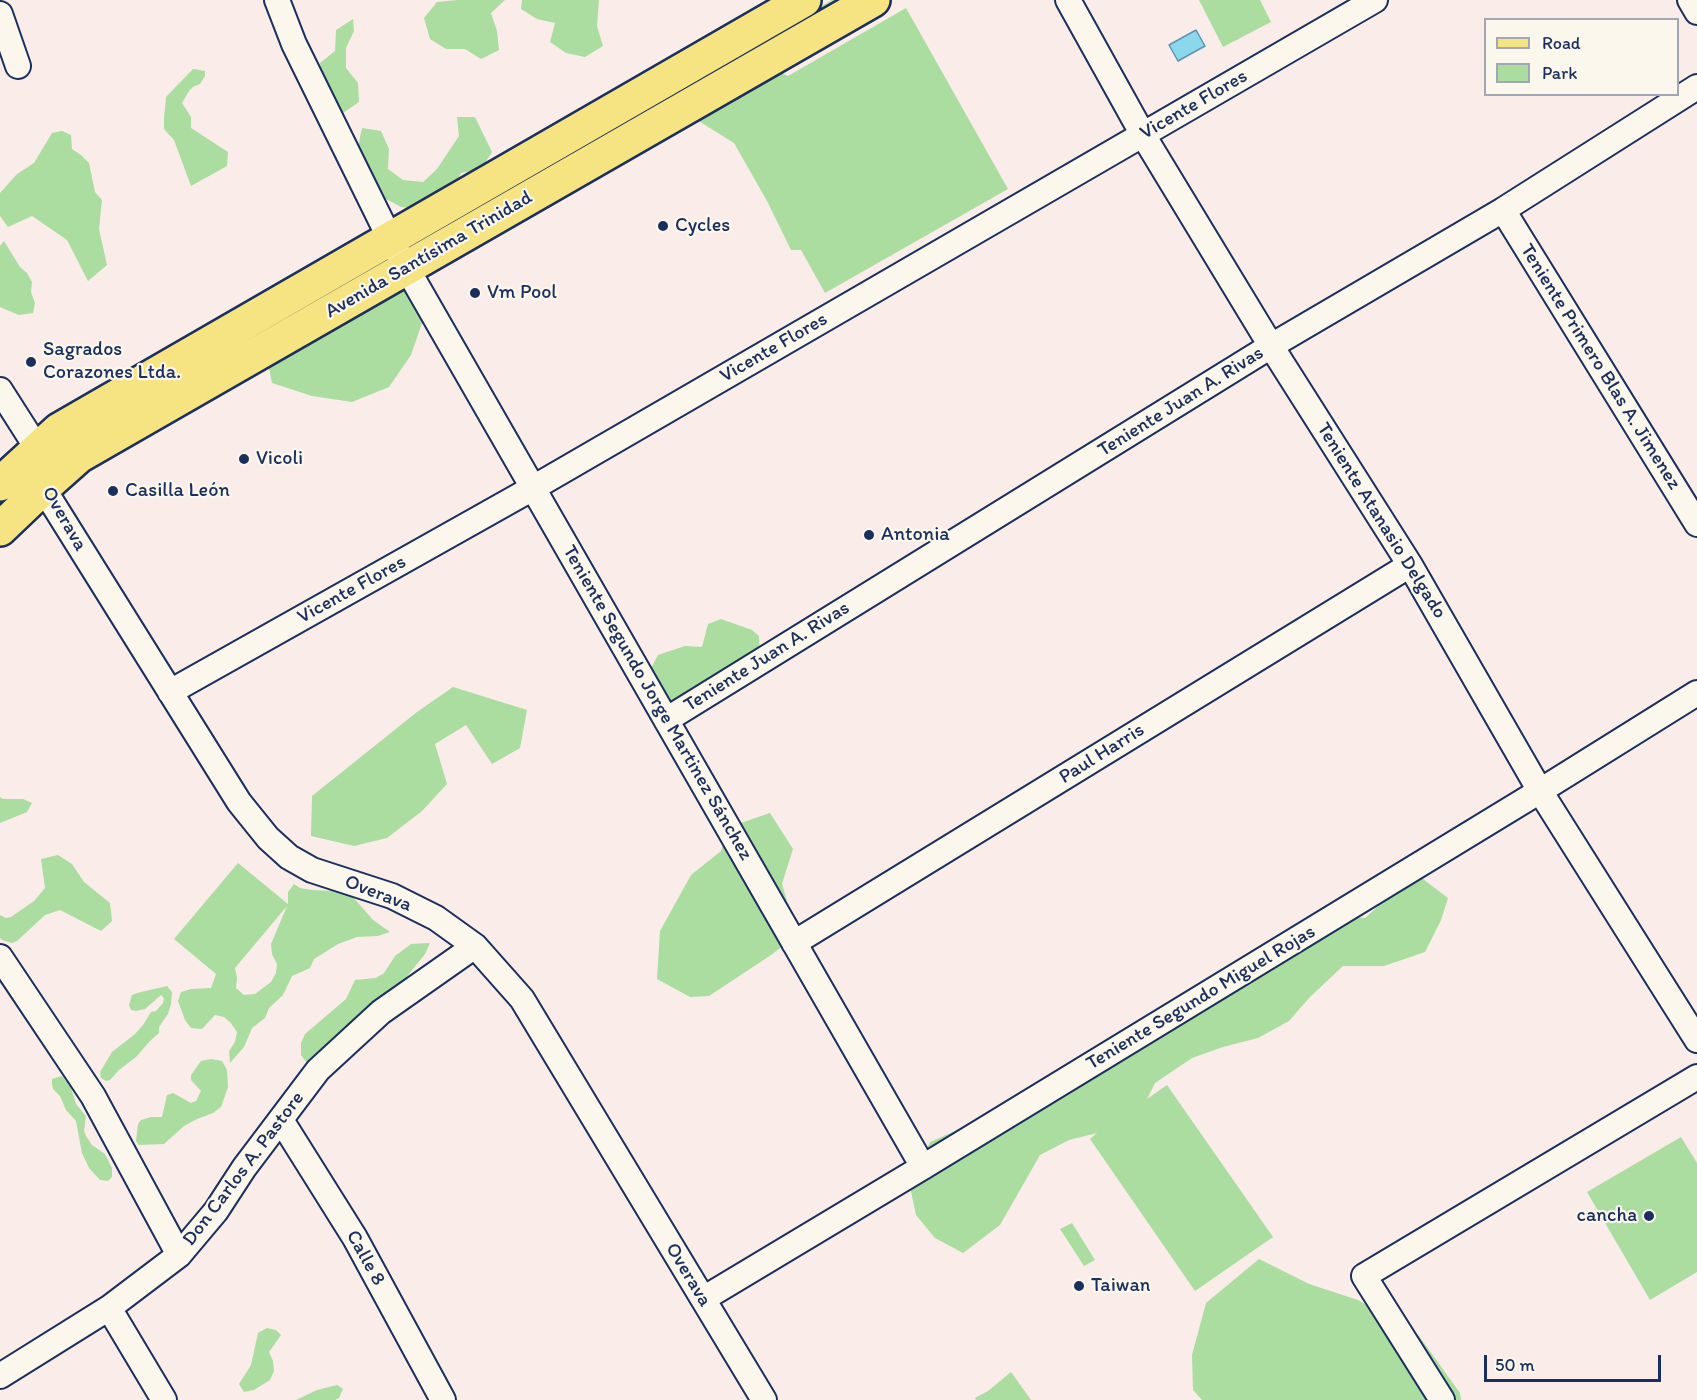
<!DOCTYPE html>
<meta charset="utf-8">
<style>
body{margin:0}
#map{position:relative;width:1697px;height:1400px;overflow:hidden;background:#faece9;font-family:Itim,sans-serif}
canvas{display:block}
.legend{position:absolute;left:1484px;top:18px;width:195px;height:78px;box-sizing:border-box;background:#fbf7ec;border:2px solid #a1a7b3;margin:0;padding:8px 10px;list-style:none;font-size:18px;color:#1b2f5e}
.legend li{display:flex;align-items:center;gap:12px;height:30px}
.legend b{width:30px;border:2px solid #a1a7b3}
.scale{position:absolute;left:1484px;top:1355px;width:177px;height:27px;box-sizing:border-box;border:3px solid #1b2f5e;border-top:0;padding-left:8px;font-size:18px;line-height:21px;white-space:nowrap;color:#1b2f5e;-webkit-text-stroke:4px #fbf7ec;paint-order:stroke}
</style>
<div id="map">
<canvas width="1697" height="1400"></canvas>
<ul class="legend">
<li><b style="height:8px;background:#f6e381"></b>Road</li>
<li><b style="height:16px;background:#aadd9f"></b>Park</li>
</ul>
<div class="scale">50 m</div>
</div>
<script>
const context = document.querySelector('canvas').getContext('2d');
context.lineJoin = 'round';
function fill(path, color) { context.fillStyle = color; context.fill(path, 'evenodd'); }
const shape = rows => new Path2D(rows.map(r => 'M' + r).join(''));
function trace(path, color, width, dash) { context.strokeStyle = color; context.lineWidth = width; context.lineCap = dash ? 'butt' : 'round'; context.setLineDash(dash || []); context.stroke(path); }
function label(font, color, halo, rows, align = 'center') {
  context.font = font + ' Itim,sans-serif'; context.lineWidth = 4.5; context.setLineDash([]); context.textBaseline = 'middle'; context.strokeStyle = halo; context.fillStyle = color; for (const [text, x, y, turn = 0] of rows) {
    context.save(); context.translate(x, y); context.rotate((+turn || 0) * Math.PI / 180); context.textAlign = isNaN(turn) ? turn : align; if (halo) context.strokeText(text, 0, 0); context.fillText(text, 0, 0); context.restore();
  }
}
fill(shape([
 [458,0,505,0,491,13,497,31,499,50,481,59,465,49,446,49,430,39,424,18,437,2],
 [522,0,599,0,597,26,603,46,585,57,566,53,550,42,555,23,537,19,521,9],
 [832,0,845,0,423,240,421,239,422,235],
 [1199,0,1260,0,1271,22,1223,47],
 [906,8,1008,189,825,293,801,250,791,250,767,201,734,143,697,120,767,67,788,76],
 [353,19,354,31,346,48,346,68,358,83,359,102,343,113,325,103,320,63,335,51,336,30],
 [193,69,205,71,205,76,200,84,193,87,189,91,182,103,191,117,191,128,228,152,227,166,191,186,174,140,164,129,164,118,166,97],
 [457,117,475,117,492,152,481,169,461,173,453,189,420,209,401,207,384,198,371,183,358,147,362,128,381,131,389,149,388,169,403,180,423,182,437,169,459,136],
 [62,131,71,135,72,149,81,155,89,163,95,192,102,200,99,229,107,265,88,281,67,240,32,216,8,227,0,216,0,193,17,174,34,163,52,133],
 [4,241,20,267,27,273,32,282,31,292,35,303,33,313,19,315,0,307,0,246],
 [390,275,420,296,422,323,411,355,389,387,352,402,312,396,272,383,265,349],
 [721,619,752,630,759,636,760,664,670,713,649,672,658,655,685,646,702,647,708,624],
 [453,687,527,710,520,748,492,764,466,725,435,744,447,784,422,811,387,838,354,846,311,836,312,796,417,712],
 [0,797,3,799,23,799,32,803,27,812,0,823],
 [770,813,793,849,782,884,797,935,771,955,709,996,690,997,657,979,660,931,691,875,721,851,729,827],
 [58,855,72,864,84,882,110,903,112,921,101,931,60,910,45,915,17,941,12,943,2,940,0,938,0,915,6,918,11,917,34,901,45,888,41,859],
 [238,863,288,904,288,892,294,884,300,888,312,890,332,891,342,893,353,897,373,920,390,932,378,936,357,937,338,944,314,959,310,968,292,976,283,995,269,1008,265,1018,252,1028,244,1047,230,1063,229,1051,235,1042,237,1032,231,1023,224,1017,215,1015,202,1029,191,1028,185,1020,178,1001,181,992,191,989,211,988,216,974,174,939],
 [287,906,271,944,272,954,277,964,276,973,271,982,255,994,244,995,236,988,237,978,235,968],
 [1415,873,1448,898,1441,920,1425,952,1384,966,1343,966,1310,997,1289,1021,1258,1038,1223,1047,1192,1058,1155,1083,1147,1099,1167,1085,1273,1237,1195,1291,1090,1139,1097,1133,1069,1140,1040,1155,1000,1225,963,1253,935,1238,916,1215,910,1187,930,1142,996,1113,1150,1019,1184,1023,1201,990,1269,950,1310,947,1324,914,1365,918],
 [430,943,425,954,400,985,348,1024,325,1058,317,1063,307,1063,301,1055,301,1043,305,1034,346,999,355,980,376,978,384,973,395,956,411,944],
 [167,986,172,992,171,1004,168,1014,159,1027,159,1033,150,1041,136,1057,119,1070,110,1080,106,1081,101,1078,100,1072,112,1052,135,1034,143,1025,151,1012,156,1011,163,1003,164,998,161,995,145,1009,136,1011,131,1010,129,1005,132,995,137,993],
 [211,1059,222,1061,227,1070,228,1087,221,1107,213,1113,197,1119,184,1126,164,1144,139,1145,136,1141,138,1124,141,1120,151,1117,162,1117,167,1095,173,1093,191,1103,196,1101,201,1091,191,1080,191,1075,201,1061],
 [62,1076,71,1088,76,1104,86,1116,84,1131,86,1136,92,1145,105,1154,112,1168,112,1177,108,1181,100,1180,89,1168,82,1153,76,1121,66,1110,60,1096,53,1089,52,1084,52,1079],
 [1681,1137,1697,1163,1697,1272,1650,1300,1587,1192],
 [1072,1223,1095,1260,1084,1266,1060,1229],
 [1259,1259,1309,1284,1358,1300,1419,1336,1460,1393,1461,1400,1202,1400,1193,1390,1192,1355,1206,1303],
 [267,1328,276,1330,281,1335,269,1352,273,1361,274,1371,270,1380,254,1390,244,1392,239,1384,251,1365,258,1333],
 [1011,1372,1031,1400,976,1400,975,1398,988,1391],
 [337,1385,343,1389,339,1398,335,1400,296,1400,317,1390]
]), '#aadd9f');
const water = shape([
 [1196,30,1205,46,1178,61,1169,45,1196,30]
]);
fill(water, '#8bd7eb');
trace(water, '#5e94b3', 1.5);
const minor = shape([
 [277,0,294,44,390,239,923,1167],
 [1068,0,1143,135,1271,346,1410,565,1540,791,1697,1040],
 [1690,0,1697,12],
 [0,14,18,66],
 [1503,210,1697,524],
 [0,390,37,448,43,488,239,802,268,838,289,857,312,870,392,896,436,918,475,946,522,999,764,1400],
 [170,692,533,488,1375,0],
 [666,720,1271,346,1503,210,1697,87],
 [794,943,1410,565],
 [0,957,93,1096,179,1255],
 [281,1120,355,1238,443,1400],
 [703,1299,923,1167,1540,791,1697,693],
 [109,1308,164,1400],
 [0,1376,109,1308,179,1255,216,1211,244,1168,318,1070,381,1012,475,946],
 [1442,1400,1364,1276,1697,1077]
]);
const primary = shape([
 [0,484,59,430,804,0],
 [0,529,43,488,79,456,873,0]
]);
trace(minor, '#1b2f5e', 28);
trace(primary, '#1b2f5e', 38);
trace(minor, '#fbf7ec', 24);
trace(primary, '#f6e381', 33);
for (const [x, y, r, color] of [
 [663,226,6,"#1b2f5e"],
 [475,293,6,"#1b2f5e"],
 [31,362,6,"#1b2f5e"],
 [244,459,6,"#1b2f5e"],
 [113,491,6,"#1b2f5e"],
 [869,535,6,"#1b2f5e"],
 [1649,1216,6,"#1b2f5e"],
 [1079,1286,6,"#1b2f5e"]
]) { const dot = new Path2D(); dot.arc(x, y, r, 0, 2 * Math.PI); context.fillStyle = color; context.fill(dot); trace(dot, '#fbf7ec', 2); }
label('20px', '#1b2f5e', '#fbf7ec', [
 ["Vicente Flores",1194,105,-30],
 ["Avenida Santísima Trinidad",429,255,-30],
 ["Vicente Flores",774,348,-30],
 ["Teniente Primero Blas A. Jimenez",1600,367,58],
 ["Teniente Juan A. Rivas",1181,402,-32],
 ["Overava",64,519,60],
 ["Teniente Atanasio Delgado",1381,521,58],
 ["Vicente Flores",352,590,-29],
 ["Teniente Juan A. Rivas",767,657,-32],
 ["Teniente Segundo Jorge Martinez Sánchez",657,703,60],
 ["Paul Harris",1102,754,-32],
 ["Overava",378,894,21],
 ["Teniente Segundo Miguel Rojas",1201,998,-31],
 ["Don Carlos A. Pastore",244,1169,-53],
 ["Calle 8",365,1258,61],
 ["Overava",688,1275,59]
]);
label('20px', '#1b2f5e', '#fbf7ec', [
 ["Cycles",675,226],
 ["Vm Pool",487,293],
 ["Sagrados",43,350],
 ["Corazones Ltda.",43,373],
 ["Vicoli",256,459],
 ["Casilla León",125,491],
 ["Antonia",881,535],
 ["cancha",1637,1216,"right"],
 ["Taiwan",1091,1286]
], 'left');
</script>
